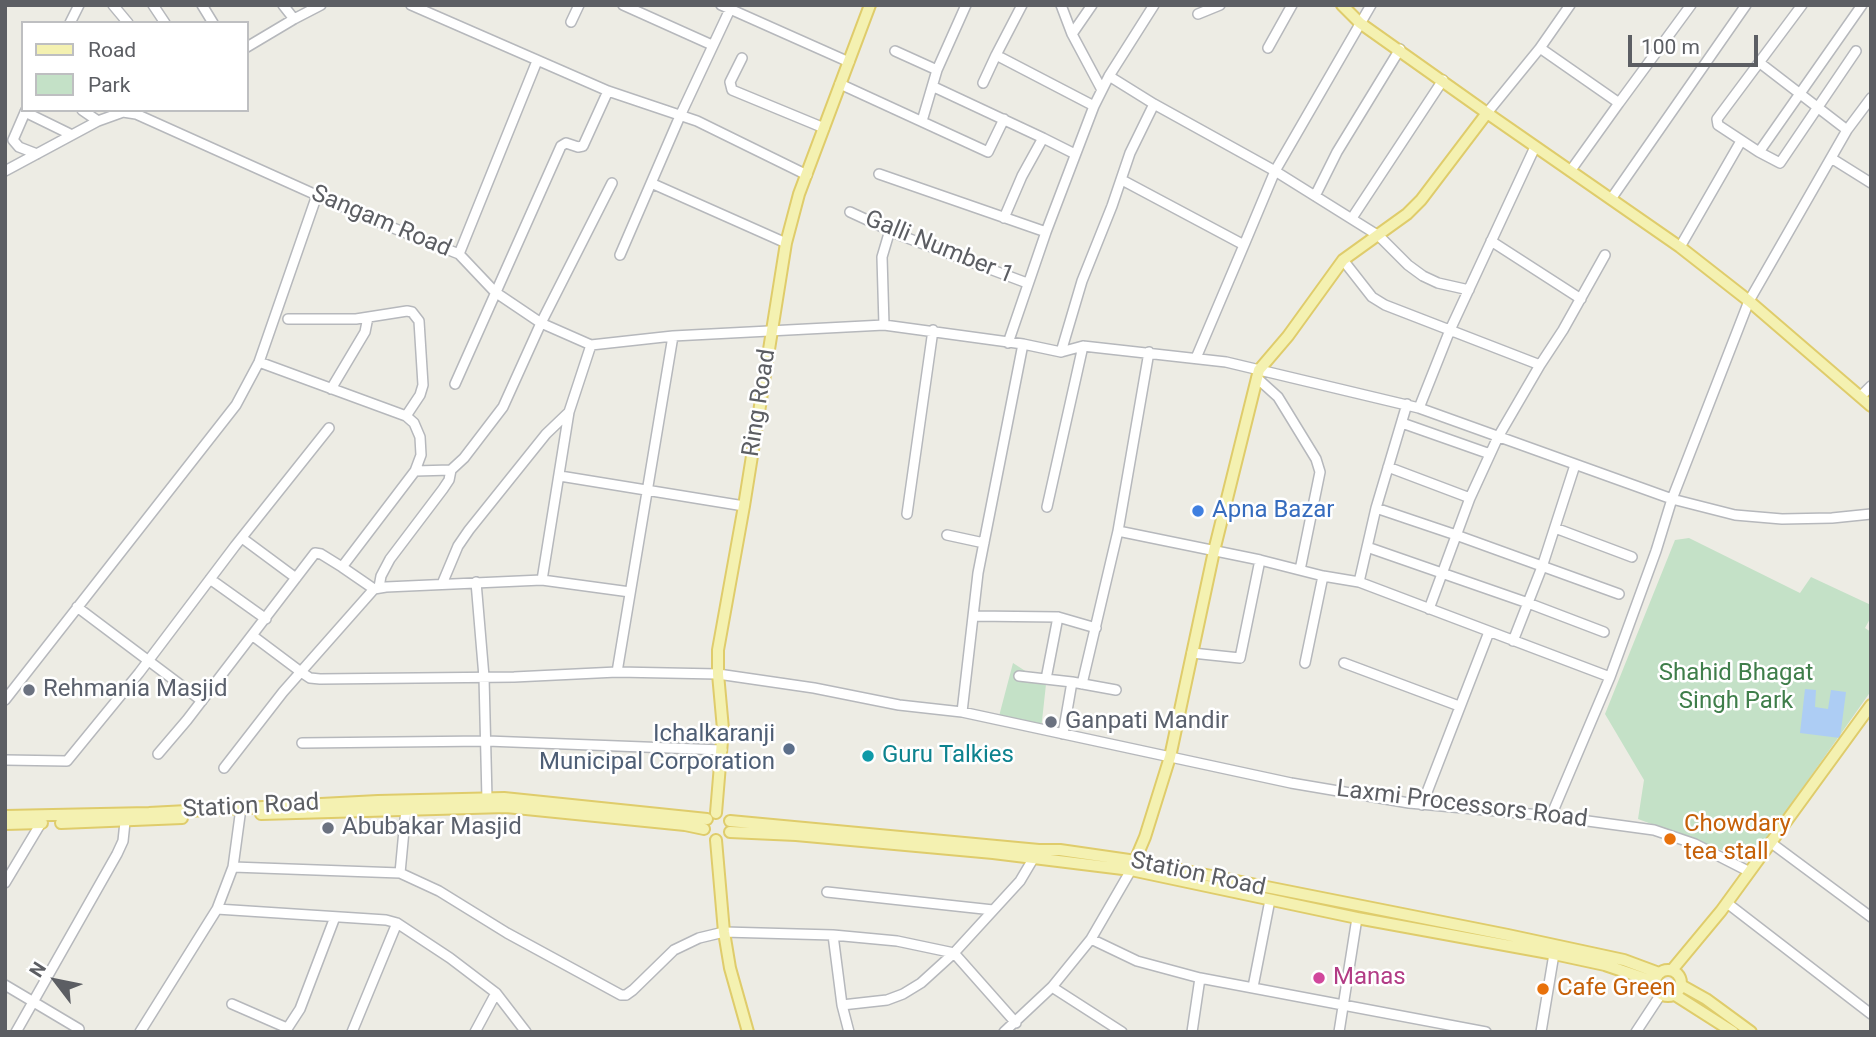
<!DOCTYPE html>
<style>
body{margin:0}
#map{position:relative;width:1876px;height:1037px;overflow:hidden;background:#edece4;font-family:Roboto,sans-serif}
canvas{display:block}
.frame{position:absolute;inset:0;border:7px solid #5c5e63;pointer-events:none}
.legend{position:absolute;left:21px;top:21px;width:228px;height:91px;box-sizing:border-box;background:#fff;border:2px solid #bebfc1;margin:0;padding:9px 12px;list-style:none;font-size:21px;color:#5c5e63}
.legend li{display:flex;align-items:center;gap:14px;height:35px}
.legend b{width:35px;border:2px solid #bebfc1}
.north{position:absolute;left:21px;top:946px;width:70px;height:70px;-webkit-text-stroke:5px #fff;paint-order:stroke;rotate:302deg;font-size:19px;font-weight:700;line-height:28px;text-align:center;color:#5c5e63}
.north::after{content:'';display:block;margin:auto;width:24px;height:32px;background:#5c5e63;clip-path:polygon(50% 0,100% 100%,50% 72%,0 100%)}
.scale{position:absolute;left:1628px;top:35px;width:130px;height:32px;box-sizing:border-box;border:4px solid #5c5e63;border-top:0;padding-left:9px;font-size:21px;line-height:24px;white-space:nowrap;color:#5c5e63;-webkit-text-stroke:5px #fff;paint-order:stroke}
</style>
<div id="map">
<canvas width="1876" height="1037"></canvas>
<div class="frame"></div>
<ul class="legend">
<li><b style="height:9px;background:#f4f1b1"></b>Road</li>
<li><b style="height:19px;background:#c4e1c7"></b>Park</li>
</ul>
<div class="north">N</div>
<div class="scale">100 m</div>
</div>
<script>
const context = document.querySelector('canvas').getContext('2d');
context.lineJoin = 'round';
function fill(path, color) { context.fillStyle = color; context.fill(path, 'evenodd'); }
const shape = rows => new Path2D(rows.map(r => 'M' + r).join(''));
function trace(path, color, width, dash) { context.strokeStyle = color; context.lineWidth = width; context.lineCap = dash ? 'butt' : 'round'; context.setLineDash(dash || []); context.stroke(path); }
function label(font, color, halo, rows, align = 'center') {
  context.font = font + ' Roboto,sans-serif'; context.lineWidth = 5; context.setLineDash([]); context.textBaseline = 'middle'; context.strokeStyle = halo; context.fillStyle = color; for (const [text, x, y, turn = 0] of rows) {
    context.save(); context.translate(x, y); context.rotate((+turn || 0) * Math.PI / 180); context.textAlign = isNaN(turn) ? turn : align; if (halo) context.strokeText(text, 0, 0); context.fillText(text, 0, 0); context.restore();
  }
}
fill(shape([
 [1689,538,1800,593,1811,577,1871,605,1871,617,1865,628,1871,632,1871,691,1751,861,1638,819,1644,780,1605,714,1675,540],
 [1013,663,1033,676,1047,675,1041,730,998,720]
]), '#c4e1c7');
fill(shape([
 [1805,689,1816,690,1815,707,1828,709,1831,690,1846,692,1840,738,1800,733]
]), '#adcdf4');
const minor = shape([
 [113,5,128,23],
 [153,5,165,23],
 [202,5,213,23],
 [283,5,294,19],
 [411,5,608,91,697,121,807,175],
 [623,5,712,45],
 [721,5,849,62],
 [1022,5,996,55,1094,106],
 [1061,5,1072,34,1102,90],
 [1371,5,1275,171,1379,236,1408,265,1423,276,1438,283,1469,290],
 [1802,5,1717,119,1718,125,1759,152,1862,5],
 [1198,14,1220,5],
 [571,22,579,5],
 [70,23,79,5],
 [1072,34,1092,5],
 [247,47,294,19,321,5],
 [1268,48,1292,5],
 [1540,48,1619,103,1691,5],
 [895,51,937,70],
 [742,58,730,82,732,90,824,128],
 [1760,63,1847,130],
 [1109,76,1154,104,1275,171,1244,245],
 [983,83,996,55],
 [840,84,988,152,1004,119],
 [934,87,1043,138],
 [26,110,13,140,19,147,37,154],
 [82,110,98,121],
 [25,112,72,135],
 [1487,113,1540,48,1570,5],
 [922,121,937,70,966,5],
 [1759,152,1780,163,1856,51],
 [1831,158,1871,183],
 [1571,170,1619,103],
 [5,171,98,121,123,112,136,114,363,216,459,254,495,292,541,323,591,345,673,336,884,325,1023,344,1061,352,1083,346,1226,362,1419,408,1672,499,1735,515,1782,519,1832,518,1871,514],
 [879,174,1046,232],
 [1122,180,1244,245,1196,358],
 [651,183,786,243],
 [1315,196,1337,152,1400,49],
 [1611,199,1746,5],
 [850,212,902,236,1027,283],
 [1004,218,1022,176,1043,138,1075,154],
 [1352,218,1443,80],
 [1491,241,1581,299],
 [1680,247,1741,141],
 [459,254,537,61],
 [620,255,680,116,732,5],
 [1343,260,1372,297,1385,305,1540,365,1498,437,1470,498,1388,467],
 [288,319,356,319,407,311,412,312,419,321,423,385,420,395,406,416],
 [884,325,882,257,890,230],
 [1008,343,1046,232,1094,106,1109,76,1154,5],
 [1061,352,1082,281,1112,206,1130,153,1154,104],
 [259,362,406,416,414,423,420,437,421,455,415,471],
 [1540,365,1563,330,1605,255],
 [1257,378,1278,397,1286,410,1316,459,1320,472,1300,570],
 [455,384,561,146,566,143,578,147,583,146,608,91],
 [331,389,365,332,368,317],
 [1861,396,1871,386],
 [1419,408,1450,330,1535,147],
 [1402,423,1490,454],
 [560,476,744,506],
 [1047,507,1083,346],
 [1376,508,1456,535,1619,594],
 [907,514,933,330],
 [1555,528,1632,557],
 [1118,531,1260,560,1323,576,1359,582,1610,677],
 [947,535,984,543],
 [242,538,296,578],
 [1367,547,1528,603,1604,632],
 [342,567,374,589],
 [210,579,266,619],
 [542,580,630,592],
 [476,582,484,677,487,799],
 [1359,582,1376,508,1407,404],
 [442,584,458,546,469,530,546,434,569,412],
 [379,587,381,576,390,559,443,489,449,480,451,470],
 [77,607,202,701],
 [1429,609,1470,498],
 [973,616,1058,617,1096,628],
 [253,636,301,672,310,678,320,679,514,677,617,672,718,674,814,688,899,705,962,712,1291,783,1409,803,1551,816,1654,830,1695,844,1748,871],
 [1513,641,1542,567,1575,465],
 [1192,653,1240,658,1260,560],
 [1305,663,1323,576],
 [1344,663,1459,706],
 [617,672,673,336],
 [1019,676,1072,682,1116,690],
 [1046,679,1058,617],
 [1082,684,1118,531,1149,352],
 [5,700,236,405,259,362,317,195],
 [962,712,978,573,1023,344],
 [1063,734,1072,682],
 [302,743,487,741,722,750],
 [158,754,187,720,315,553,321,554,342,567,415,471,451,470,464,458,503,407,541,323,612,183],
 [5,760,67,761,139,673,235,546,329,428],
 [224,768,283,692,374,589,386,587,542,580,569,412,591,345],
 [1422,805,1489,632],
 [1551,816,1610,677,1656,551,1672,499,1749,301,1847,130,1871,98],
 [1770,842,1871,917],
 [233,867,400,873,439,891,507,933,621,995,626,995,633,990,674,950,699,938,724,932,833,935,897,941,954,953,1020,881,1036,854],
 [400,873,406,809],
 [5,883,41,823],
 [827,892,993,910],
 [1727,903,1871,1014],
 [217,909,386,920,397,923,450,958,496,993,475,1032],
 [833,935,842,1005,849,1032],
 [1091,939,1137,961,1200,978,1192,1032],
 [1200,978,1486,1032],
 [5,985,79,1029],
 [1052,987,1122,1032],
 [1253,987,1270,900],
 [496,993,526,1032],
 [232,1004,287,1028],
 [842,1005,887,1000,903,994,921,983,954,953,1016,1023],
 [16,1032,117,854,123,841,125,822],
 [140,1032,217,909,233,867,241,808],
 [285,1032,300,1009,335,917],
 [352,1032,397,923],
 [1004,1032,1052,987,1091,939,1131,870],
 [1339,1032,1357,918],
 [1541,1032,1554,954],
 [1636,1032,1661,994]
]);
const major = shape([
 [1342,5,1360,23,1487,113],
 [716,813,723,729,718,674,718,650,744,506,786,243,799,194,870,5],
 [261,814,506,807,685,825,704,829],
 [5,816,149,813,378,801,504,798,707,819],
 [730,821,1039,850,1060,850,1136,861,1508,935,1624,960,1659,973],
 [61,823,182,818],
 [5,824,42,823],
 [730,832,796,835,993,853,1131,870,1357,918,1554,954,1605,965,1655,982],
 [716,840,724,932,730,968,748,1032],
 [1131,870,1145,837,1170,757,1214,551,1259,370,1288,336,1343,260,1407,214,1421,200,1487,113,1680,247,1749,301,1871,406],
 '1655 983a13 13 0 1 1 26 0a13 13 0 1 1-26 0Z',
 [1672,970,1721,911,1871,705],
 [1681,985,1706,999,1751,1032],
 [1675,995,1733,1032]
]);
trace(minor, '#b6b8bc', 12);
trace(major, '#dfcc6b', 14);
trace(minor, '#fff', 9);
trace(major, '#f4f1b1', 10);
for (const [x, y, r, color] of [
 [1198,511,7,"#3f7fe0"],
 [29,690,7,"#6b7280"],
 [1051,722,7,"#6b7280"],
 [789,749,7,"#5c6f8a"],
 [868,756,7,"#0f9aa8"],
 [328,828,7,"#6b7280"],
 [1670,839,7,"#e8710a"],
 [1319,978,7,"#d1479c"],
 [1543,989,7,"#e8710a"]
]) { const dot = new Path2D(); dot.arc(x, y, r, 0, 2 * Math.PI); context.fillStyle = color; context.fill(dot); trace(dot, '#fff', 2.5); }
label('24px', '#5c5e63', '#fff', [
 ["Sangam Road",381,222,23],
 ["Galli Number 1",939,248,22],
 ["Ring Road",760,403,-81],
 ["Laxmi Processors Road",1462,805,7],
 ["Station Road",251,807,-3],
 ["Station Road",1198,875,12]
]);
label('24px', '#366cbe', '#fff', [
 ["Apna Bazar",1212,511]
], 'left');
label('24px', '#3f7e4a', '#fff', [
 ["Shahid Bhagat",1736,674],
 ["Singh Park",1736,702]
]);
label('24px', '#5b616d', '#fff', [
 ["Rehmania Masjid",43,690],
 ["Ganpati Mandir",1065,722],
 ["Abubakar Masjid",342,828]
], 'left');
label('24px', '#4e5e75', '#fff', [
 ["Ichalkaranji",775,735],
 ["Municipal Corporation",775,763]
], 'right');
label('24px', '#0d838f', '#fff', [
 ["Guru Talkies",882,756]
], 'left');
label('24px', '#c56008', '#fff', [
 ["Chowdary",1684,825],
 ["tea stall",1684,853],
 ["Cafe Green",1557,989]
], 'left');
label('24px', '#b23c85', '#fff', [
 ["Manas",1333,978]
], 'left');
</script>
